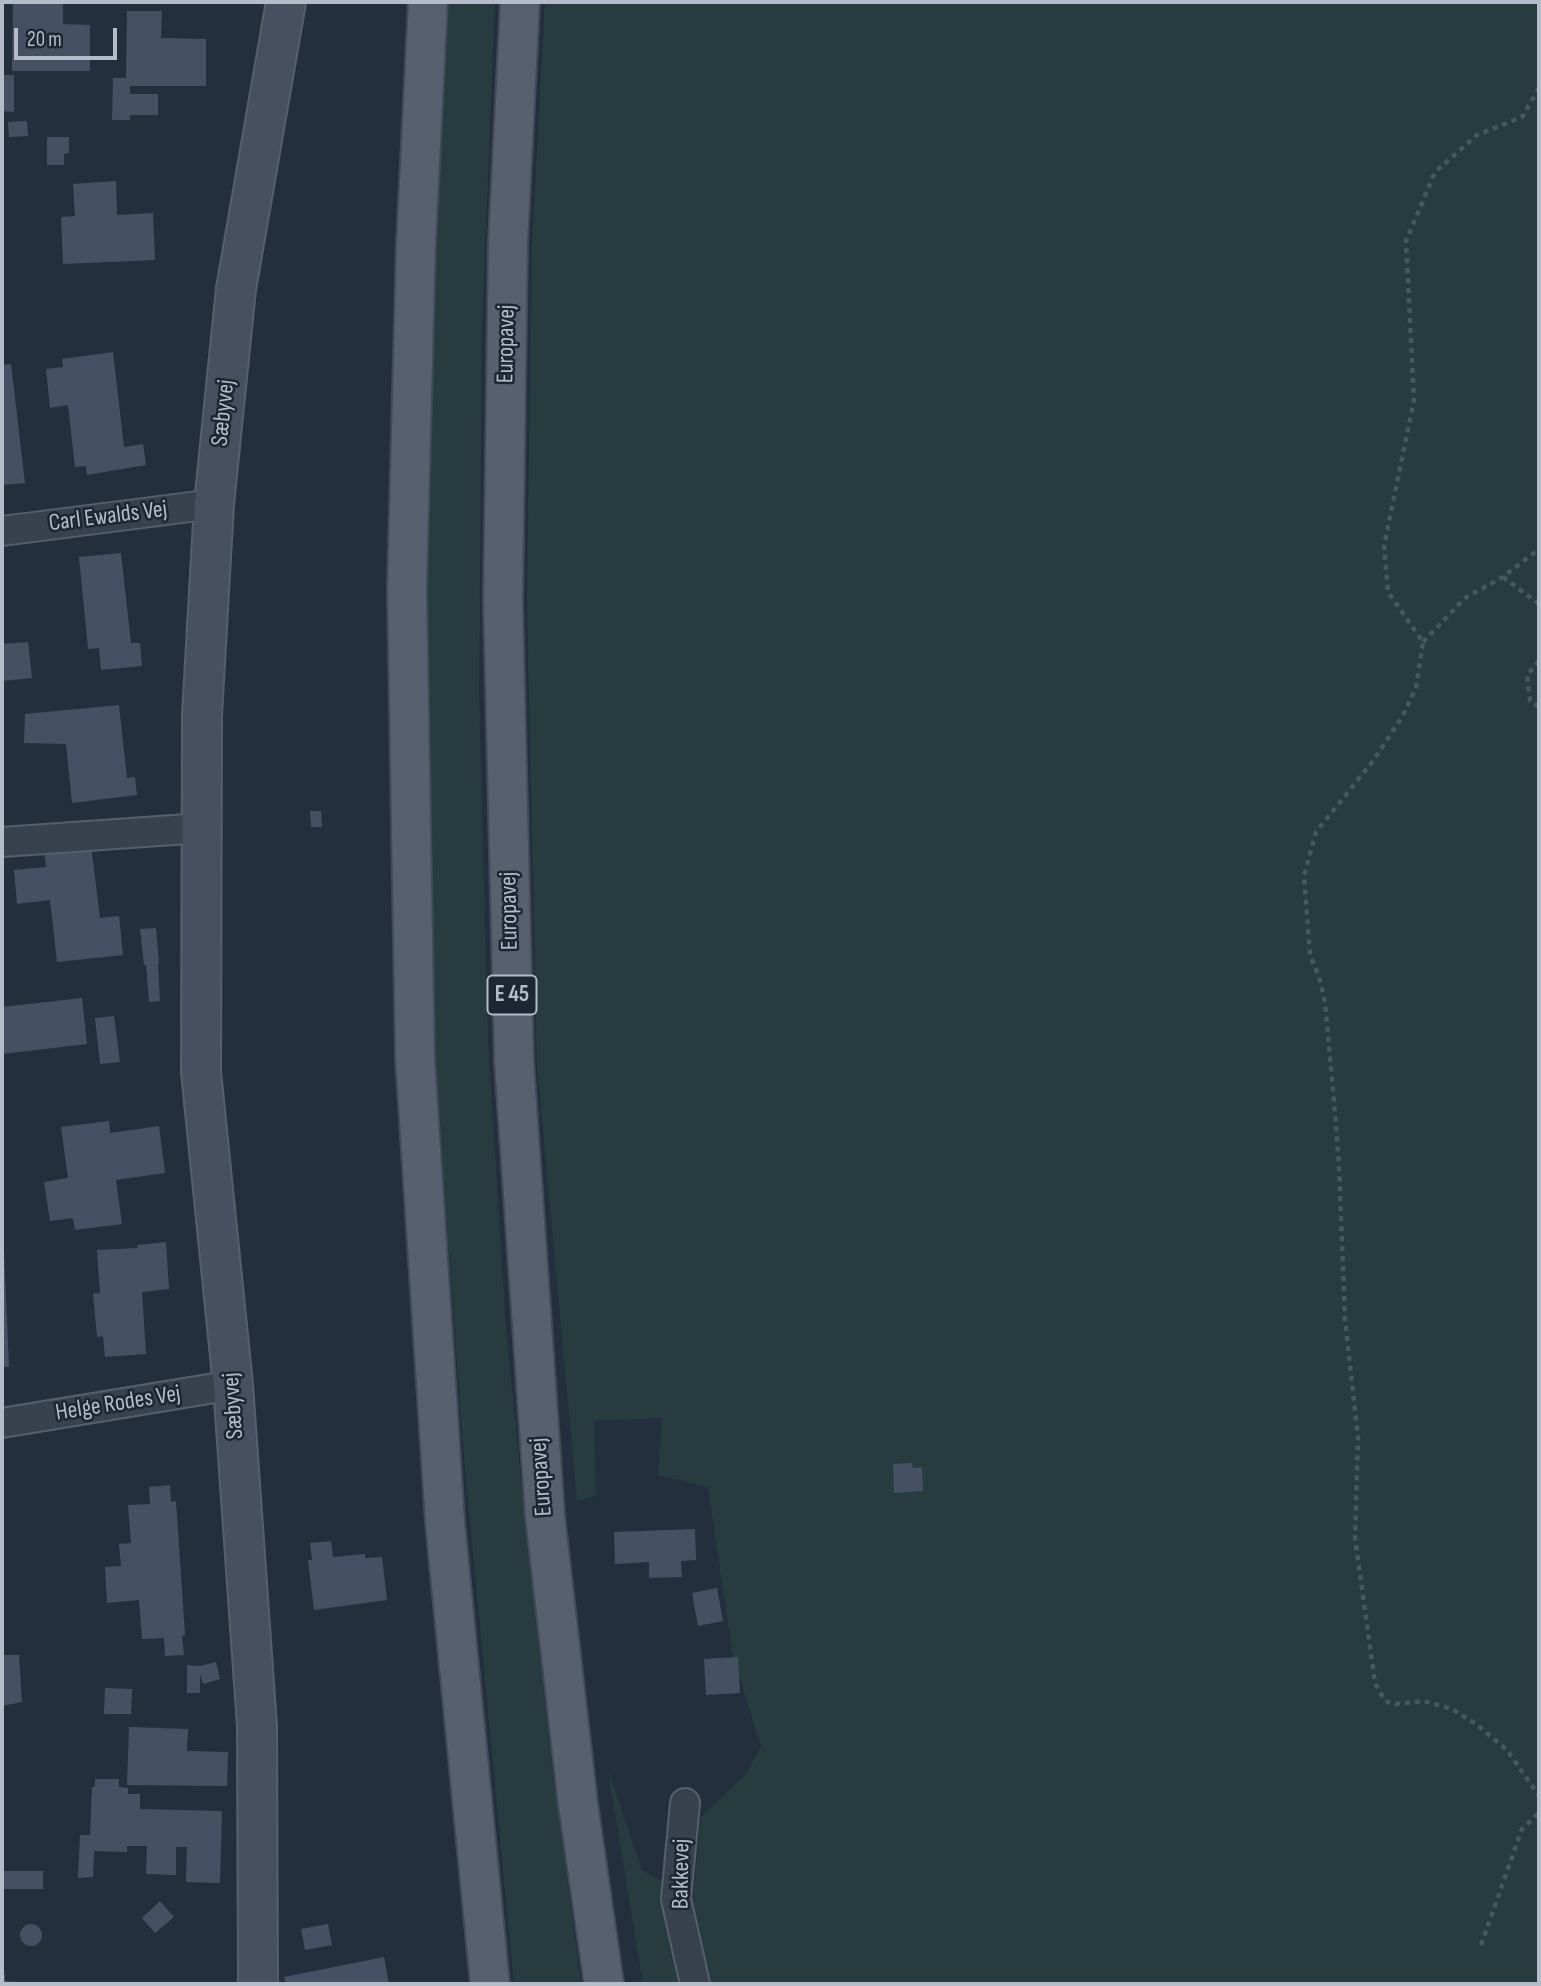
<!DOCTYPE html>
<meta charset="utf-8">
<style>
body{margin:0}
#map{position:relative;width:1541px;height:1986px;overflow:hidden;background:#242f3e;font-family:"Sofia Sans Condensed",sans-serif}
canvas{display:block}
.frame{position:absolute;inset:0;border:4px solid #b4bcc9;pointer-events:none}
.scale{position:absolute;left:14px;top:28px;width:103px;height:32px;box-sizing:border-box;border:4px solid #b4bcc9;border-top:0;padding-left:9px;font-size:21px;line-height:24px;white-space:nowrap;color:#b4bcc9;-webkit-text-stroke:5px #1d2633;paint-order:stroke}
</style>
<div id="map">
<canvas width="1541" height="1986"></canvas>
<div class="frame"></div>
<div class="scale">20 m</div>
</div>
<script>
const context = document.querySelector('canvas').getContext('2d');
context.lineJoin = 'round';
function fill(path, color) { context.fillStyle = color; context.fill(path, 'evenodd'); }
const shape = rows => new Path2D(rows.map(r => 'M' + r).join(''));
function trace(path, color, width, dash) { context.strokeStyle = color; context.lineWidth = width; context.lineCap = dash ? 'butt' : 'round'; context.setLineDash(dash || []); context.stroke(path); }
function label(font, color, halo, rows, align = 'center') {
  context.font = font + ' "Sofia Sans Condensed",sans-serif'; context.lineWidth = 5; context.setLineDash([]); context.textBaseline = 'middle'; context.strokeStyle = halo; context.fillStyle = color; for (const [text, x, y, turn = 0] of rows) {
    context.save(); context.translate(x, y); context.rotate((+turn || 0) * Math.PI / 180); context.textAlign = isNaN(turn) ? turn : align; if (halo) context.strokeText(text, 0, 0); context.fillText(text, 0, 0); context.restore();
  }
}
fill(shape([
 [449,2,495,2,482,327,479,693,488,1040,505,1315,520,1473,549,1742,581,1984,514,1984,464,1458,436,1070,428,782,428,451,438,177],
 [545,2,1539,2,1539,1984,643,1984,608,1770,642,1870,693,1898,701,1817,745,1775,761,1746,733,1657,708,1487,658,1475,662,1418,594,1421,596,1496,577,1501,537,1065,527,599,532,243]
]), '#263c3f');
fill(shape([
 [13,2,63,2,63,24,90,25,90,71,12,71],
 [127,11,162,11,161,38,206,39,206,86,130,86,130,94,158,94,158,115,130,115,130,120,112,120,113,78,126,78],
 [2,75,14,75,14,112,2,111],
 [27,121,28,136,9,137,8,122],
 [47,137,69,137,69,153,64,154,64,165,47,165],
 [116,181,117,215,153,213,155,260,63,264,61,217,75,216,73,184],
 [113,352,124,447,143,444,146,465,87,475,86,466,75,467,68,405,50,408,46,369,63,367,62,359],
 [11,364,25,483,2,485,2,365],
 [121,553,131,643,140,643,142,666,101,670,99,648,88,649,79,557],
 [28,642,32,678,2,681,2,644],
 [119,705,127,778,135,777,137,795,72,803,66,744,24,743,25,714],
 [310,811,321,811,322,827,311,827],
 [91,845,100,918,119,916,123,955,57,962,50,900,17,904,14,870,46,867,44,850],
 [156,928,159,963,158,964,160,1001,149,1002,146,965,144,965,140,929],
 [82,998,87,1044,2,1054,2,1007],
 [114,1016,120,1062,100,1064,95,1018],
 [109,1121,110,1133,159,1126,165,1173,116,1180,122,1224,75,1230,73,1218,50,1221,44,1182,68,1178,61,1127],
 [166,1242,169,1289,142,1292,146,1354,105,1357,103,1336,97,1337,93,1294,100,1293,97,1250,138,1248,137,1245],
 [2,1251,4,1251,9,1367,2,1367],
 [912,1463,913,1468,922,1467,923,1491,894,1493,893,1464],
 [170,1485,171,1502,176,1501,185,1635,182,1636,184,1655,165,1656,164,1638,142,1639,139,1600,107,1603,105,1567,121,1566,119,1544,131,1543,128,1505,150,1504,149,1487],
 [695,1529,696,1560,681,1561,682,1577,649,1578,649,1562,615,1564,614,1532],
 [331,1541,333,1557,365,1554,365,1558,382,1557,387,1600,314,1610,308,1560,312,1560,310,1543],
 [717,1588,723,1621,698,1626,692,1593],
 [2,1655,19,1655,22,1702,2,1706],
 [738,1657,740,1693,706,1695,704,1659],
 [216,1662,220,1679,203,1684,200,1674,200,1693,187,1693,187,1665,200,1666],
 [105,1688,132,1689,131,1714,104,1714],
 [129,1727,188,1729,187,1751,228,1752,227,1786,127,1785],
 [95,1779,119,1779,119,1787,128,1788,128,1794,140,1794,140,1809,222,1811,220,1883,186,1882,187,1847,176,1847,176,1875,146,1874,147,1846,127,1846,127,1852,94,1851,93,1877,78,1878,80,1835,90,1835,92,1787,95,1787],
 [2,1871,43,1871,43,1889,2,1889],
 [160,1901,174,1917,155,1933,142,1918],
 [328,1924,332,1945,305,1950,301,1929],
 '20 1935a11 11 0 1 1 22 0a11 11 0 1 1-22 0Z',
 [384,1957,389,1984,286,1984,284,1977],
 [2,1974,5,1974,5,1981,19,1982,19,1984,2,1984]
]), '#455162');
const street = shape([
 [2,531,214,504],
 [2,842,202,828],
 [2,1423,233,1385],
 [685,1803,676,1899,695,1984]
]);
const secondary = shape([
 [258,1984,257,1726,233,1385,201,1072,202,715,214,504,236,289,286,2]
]);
const primary = shape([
 [428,2,416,243,407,588,415,1058,445,1522,490,1984],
 [520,2,508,242,503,601,514,1061,545,1516,578,1804,604,1984]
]);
trace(street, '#565f6c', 32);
trace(secondary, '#565f6c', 42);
trace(primary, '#414a57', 42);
trace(shape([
 [1539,88,1522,117,1477,135,1435,172,1406,241,1414,400,1384,546,1388,592,1423,642,1416,688,1402,717,1373,761,1316,832,1304,876,1310,955,1319,977,1325,1002,1333,1089,1339,1165,1345,1319,1358,1438,1355,1538,1375,1683,1385,1701,1395,1704,1424,1701,1452,1709,1476,1724,1507,1750,1539,1796],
 [1503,577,1539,604],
 [1423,642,1465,598,1503,577,1539,549],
 [1539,661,1527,675,1530,701,1539,707],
 [1481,1945,1522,1829,1539,1813]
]), '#44595c', 4.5, [5, 5]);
trace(street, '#38414e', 28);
trace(secondary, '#465061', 38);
trace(primary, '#56606e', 38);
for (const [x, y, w] of [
 [512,995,49]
]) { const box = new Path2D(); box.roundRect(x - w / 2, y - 19.5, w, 39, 5); context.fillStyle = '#1d2633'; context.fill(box); trace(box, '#b4bcc9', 2); }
label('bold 23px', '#b4bcc9', null, [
 ["E 45",512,995]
]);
label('24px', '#b4bcc9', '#1d2633', [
 ["Europavej",507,344,-89],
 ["Sæbyvej",224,413,-84],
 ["Carl Ewalds Vej",108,517,-7],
 ["Europavej",510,911,-91],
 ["Helge Rodes Vej",118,1404,-9],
 ["Sæbyvej",234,1406,-94],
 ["Europavej",542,1477,-94],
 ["Bakkevej",682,1874,-89]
]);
</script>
